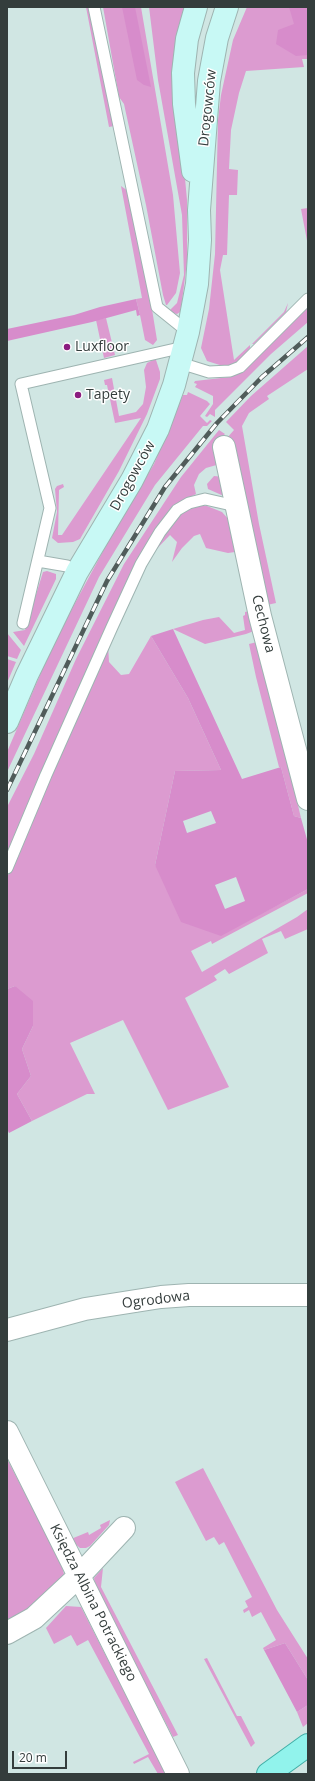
<!DOCTYPE html>
<meta charset="utf-8">
<style>
body{margin:0}
#map{position:relative;width:315px;height:1781px;overflow:hidden;background:#d0e6e3;font-family:"Open Sans",sans-serif}
canvas{display:block}
.frame{position:absolute;inset:0;border:8px solid #343d3c;pointer-events:none}
.scale{position:absolute;left:12px;top:1751px;width:55px;height:18px;box-sizing:border-box;border:2px solid #343d3c;border-top:0;padding-left:5px;font-size:12px;line-height:14px;white-space:nowrap;color:#343d3c;-webkit-text-stroke:3px #fff;paint-order:stroke}
</style>
<div id="map">
<canvas width="315" height="1781"></canvas>
<div class="frame"></div>
<div class="scale">20 m</div>
</div>
<script>
const context = document.querySelector('canvas').getContext('2d');
context.lineJoin = 'round';
function fill(path, color) { context.fillStyle = color; context.fill(path, 'evenodd'); }
const shape = rows => new Path2D(rows.map(r => 'M' + r).join(''));
function trace(path, color, width, dash) { context.strokeStyle = color; context.lineWidth = width; context.lineCap = dash ? 'butt' : 'round'; context.setLineDash(dash || []); context.stroke(path); }
function label(font, color, halo, rows, align = 'center') {
  context.font = font + ' "Open Sans",sans-serif'; context.lineWidth = 3; context.setLineDash([]); context.textBaseline = 'middle'; context.strokeStyle = halo; context.fillStyle = color; for (const [text, x, y, turn = 0] of rows) {
    context.save(); context.translate(x, y); context.rotate((+turn || 0) * Math.PI / 180); context.textAlign = isNaN(turn) ? turn : align; if (halo) context.strokeText(text, 0, 0); context.fillText(text, 0, 0); context.restore();
  }
}
fill(shape([
 [86,7,88,7,114,126,109,127],
 [103,7,141,7,173,195,180,273,176,293,167,305,166,305,163,295,146,205,124,104,119,97],
 [149,7,186,7,179,25,174,51,173,97,183,157,187,200,187,262,182,301,180,312,177,314,172,313,169,311,177,303,184,275,182,215,158,80],
 [247,7,308,7,308,59,302,59,304,67,246,71,239,93,231,130,229,169,238,170,237,195,229,195,227,255,223,255,220,270,234,360,250,345,250,348,239,361,230,365,223,366,207,361,201,348,209,309,215,254,218,120,221,95,233,40],
 [121,186,128,191,150,297,157,340,153,345,145,340,140,315,136,299,142,298],
 [308,208,308,246,301,209],
 [288,303,286,312,254,344,252,344,284,312],
 [308,305,308,322,271,354,215,410,215,417,210,414,207,417,205,416,213,404,213,396,195,387,197,384,194,383,195,381,230,377,243,372],
 [106,318,115,355,104,358,96,320],
 [308,346,308,369,267,396,269,399,249,413,242,426,259,524,276,603,267,605,227,438,234,430,226,422,251,396],
 [153,360,156,360,160,372,160,379,147,414,119,471,80,539,73,542,58,543,52,538,57,512,55,489,57,486,63,484,64,487,59,490,58,535,62,535,141,418,115,423,107,385,105,385,104,380,112,378,119,416,136,412,143,404,146,387,144,370,147,363],
 [188,392,207,401,210,404,200,416,207,423,210,420,212,421,207,426,203,426,155,485,99,577,7,772,7,752,55,640,108,542,154,464,183,395,187,395],
 [219,430,225,434,216,443,220,464,206,468,199,474,194,485,196,494,181,502,171,512,7,859,7,807,34,754,76,659,124,564,181,477],
 [214,476,224,477,226,497,208,489,207,484],
 [195,505,207,506,222,512,230,521,235,552,228,553,206,548,200,534,194,536,182,548,172,562,177,542,170,535,149,557,167,529,182,511],
 [47,571,56,574,56,579,24,646,13,632,25,630,43,572],
 [249,611,254,631,246,634,205,644,173,629,203,620,219,617,234,633,245,630,243,616,245,615,245,612],
 [7,633,21,650,17,659,7,656],
 [151,636,188,698,221,770,175,771,155,865,221,935,308,889,308,893,212,944,211,941,191,951,202,972,297,917,308,909,308,929,285,939,281,931,262,939,268,953,229,974,225,969,214,976,217,980,185,998,229,1087,168,1110,123,1020,70,1043,95,1094,87,1094,32,1121,17,1094,31,1076,22,1049,33,1026,15,986,7,989,7,877,19,855,45,786,108,645,109,662,121,675,129,674],
 [257,642,278,720,301,818,294,816,281,767,279,767,256,677,249,644],
 [7,659,16,662,7,683],
 [7,1459,61,1563,64,1574,63,1580,54,1589,7,1625],
 [203,1468,277,1610,308,1659,308,1680,285,1643,264,1650,263,1648,276,1640,261,1612,252,1617,249,1610,244,1613,243,1610,248,1607,245,1601,252,1597,224,1542,219,1545,214,1537,206,1541,175,1482],
 [110,1520,109,1525,90,1546,86,1548,80,1548,73,1542,71,1539,88,1532,89,1535,101,1528,100,1525],
 [103,1568,101,1587,178,1735,173,1737,95,1586,94,1578],
 [66,1606,81,1607,166,1774,158,1774,148,1757,134,1764,133,1762,149,1754,88,1640,77,1646,71,1635,54,1644,46,1628],
 [207,1658,237,1716,241,1716,255,1743,251,1747,204,1659],
 [308,1705,308,1723,303,1727,297,1712]
]), '#dc9bd0');
fill(shape([
 [122,7,135,7,151,87,144,85,137,80],
 [289,7,308,7,308,55,296,56,276,44,278,30,294,24],
 [136,299,140,315,137,316,136,310,92,322,7,341,7,329,74,315,100,307],
 [173,629,242,779,281,767,294,816,301,818,308,843,308,889,221,936,181,922,155,865,175,771,221,770,188,698,151,636],
 [211,811,216,823,187,833,183,821],
 [236,877,245,901,225,909,215,885],
 [15,986,33,1001,33,1026,22,1049,31,1076,17,1094,32,1121,9,1133,7,1129,7,989],
 [285,1643,308,1680,308,1705,297,1712,264,1650]
]), '#d78ccb');
const lane = shape([
 [94,7,157,307,188,332],
 [180,363,209,372,230,371,240,367,308,299],
 [38,561,67,566,77,572],
 [23,623,50,508,21,384,184,347],
 [7,868,46,775,112,627,141,564,160,532,177,510,189,503,205,499,236,506]
]);
const street = shape([
 [224,447,260,616,308,799],
 [7,1330,85,1309,161,1297,189,1295,308,1295],
 [7,1432,178,1774],
 [7,1633,34,1618,79,1576,124,1528]
]);
const secondary = shape([
 [193,171,184,104,183,73,187,39,196,7],
 [7,722,27,675,77,572,132,480,158,429,174,385,188,332,197,284,200,240,199,210,209,81,217,38,227,7]
]);
const primary = shape([
 [268,1774,308,1745]
]);
trace(lane, '#9eb4b1', 13);
trace(street, '#9eb4b1', 24);
trace(secondary, '#9eb4b1', 24);
trace(primary, '#41aea6', 24);
trace(lane, '#fff', 11);
trace(street, '#fff', 22);
trace(secondary, '#c8f9f5', 22);
trace(primary, '#91f3ec', 22);
const rail = shape([
 [7,790,107,581,165,487,217,423,262,377,308,337]
]);
trace(rail, '#505c5a', 4.5);
trace(rail, '#fff', 3, [9]);
for (const [x, y, r, color] of [
 [67,347,4,"#8b1c7f"],
 [78,395,4,"#8b1c7f"]
]) { const dot = new Path2D(); dot.arc(x, y, r, 0, 2 * Math.PI); context.fillStyle = color; context.fill(dot); trace(dot, '#fff', 1.5); }
label('14px', '#343d3c', '#fff', [
 ["Drogowców",208,108,-84],
 ["Drogowców",133,476,-61],
 ["Cechowa",263,624,76],
 ["Ogrodowa",156,1300,-7],
 ["Księdza Albina Potrackiego",93,1603,63]
]);
label('14px', '#343d3c', '#fff', [
 ["Luxfloor",75,347],
 ["Tapety",86,395]
], 'left');
</script>
